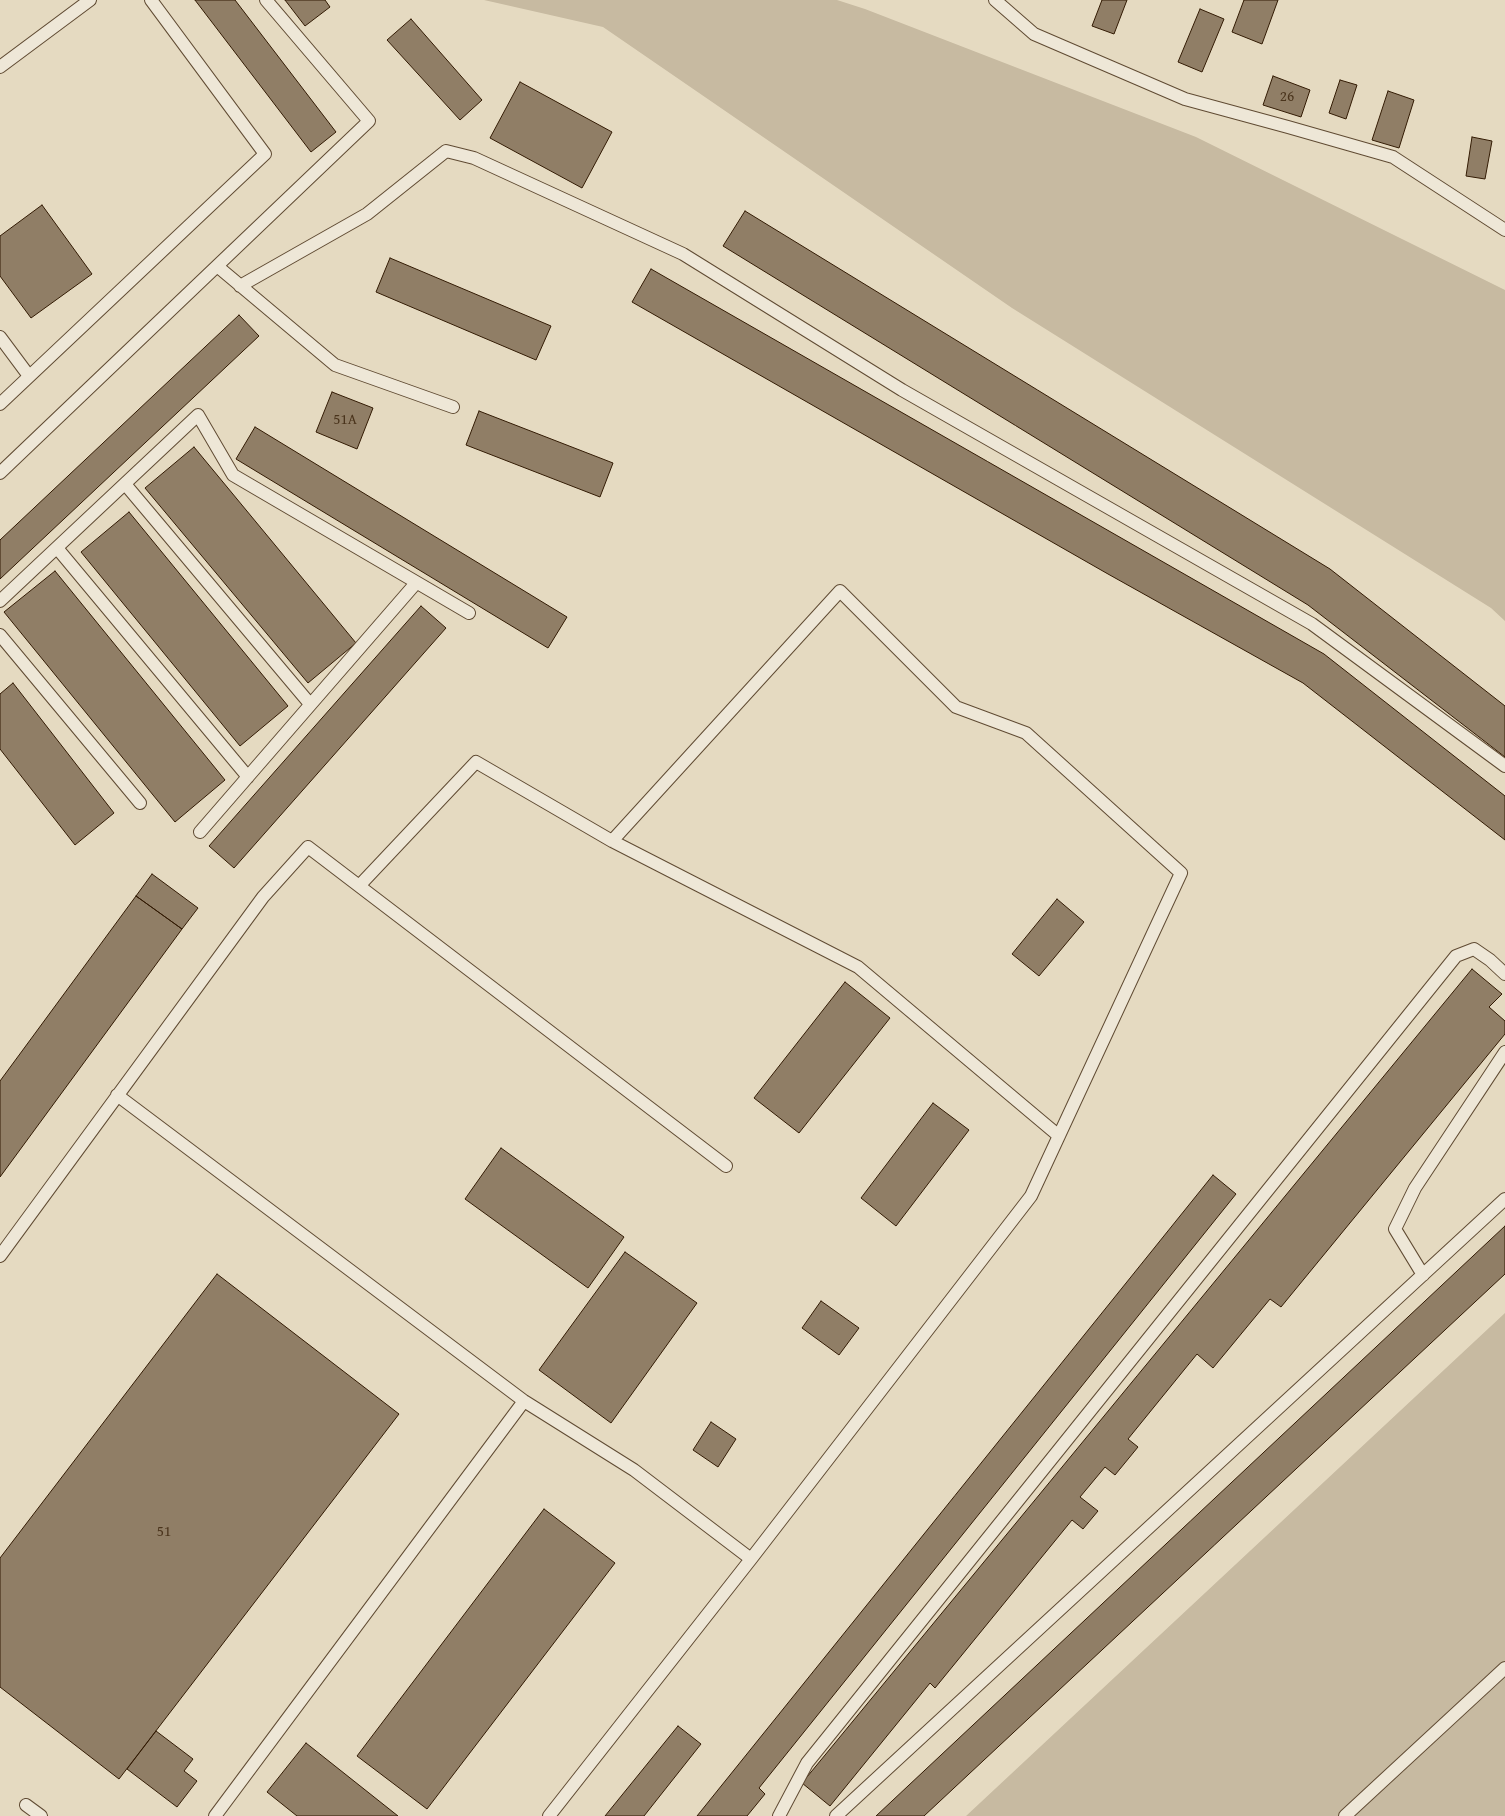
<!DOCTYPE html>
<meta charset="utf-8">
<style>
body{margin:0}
canvas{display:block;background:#e5dac1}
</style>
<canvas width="1505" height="1816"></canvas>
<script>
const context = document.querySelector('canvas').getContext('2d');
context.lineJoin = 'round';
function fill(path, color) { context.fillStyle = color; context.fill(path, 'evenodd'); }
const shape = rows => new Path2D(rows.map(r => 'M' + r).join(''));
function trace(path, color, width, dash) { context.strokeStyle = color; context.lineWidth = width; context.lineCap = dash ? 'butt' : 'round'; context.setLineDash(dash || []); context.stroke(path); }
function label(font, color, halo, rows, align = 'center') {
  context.font = font + ' "Gentium Book Plus",serif'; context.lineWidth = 4; context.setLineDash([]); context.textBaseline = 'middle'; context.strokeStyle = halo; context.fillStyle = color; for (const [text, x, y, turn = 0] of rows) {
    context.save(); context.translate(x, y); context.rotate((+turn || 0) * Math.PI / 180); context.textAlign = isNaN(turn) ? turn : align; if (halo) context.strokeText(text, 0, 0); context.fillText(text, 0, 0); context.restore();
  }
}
fill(shape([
 [484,0,837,0,865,9,1196,137,1505,290,1505,621,1491,608,1012,308,603,27],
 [1505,1313,1505,1816,966,1816]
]), '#c7baa1');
const building = shape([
 [195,0,235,0,336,132,311,152,195,0],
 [285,0,325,0,330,7,305,26,285,0],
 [1102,0,1127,0,1114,34,1092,26,1102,0],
 [1244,0,1278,0,1262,44,1232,32,1244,0],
 [1200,9,1224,19,1202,72,1178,62,1200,9],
 [411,19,482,100,460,120,387,40,411,19],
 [1273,76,1310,90,1301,117,1263,105,1273,76],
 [1340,80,1357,85,1346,119,1329,113,1340,80],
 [520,82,612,132,582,188,490,138,520,82],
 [1388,91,1414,100,1399,148,1372,140,1388,91],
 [1472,137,1492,141,1485,179,1466,176,1472,137],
 [42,205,92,274,31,318,0,276,0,236,42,205],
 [745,211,1330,569,1505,706,1505,757,1308,605,723,246,745,211],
 [390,258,551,326,536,360,376,292,390,258],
 [651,269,1324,654,1505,796,1505,840,1303,683,1108,574,632,302,651,269],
 [239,315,259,336,0,579,0,540,239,315],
 [332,392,373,408,357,449,316,432,332,392],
 [479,411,613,463,600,497,466,445,479,411],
 [255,427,567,617,548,648,236,459,255,427],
 [194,447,356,643,308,683,145,488,194,447],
 [129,512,288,706,240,746,81,552,129,512],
 [55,571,225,780,175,822,4,612,55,571],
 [421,606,446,628,234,868,209,846,421,606],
 [13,683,114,813,75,845,0,749,0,694,13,683],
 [152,874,198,908,182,929,136,896,152,874],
 [136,896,182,929,0,1177,0,1081,136,896],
 [1057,899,1084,922,1039,976,1012,954,1057,899],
 [1472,969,1502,994,1489,1007,1505,1021,1505,1034,1281,1307,1270,1299,1213,1368,1197,1354,1128,1439,1138,1447,1115,1475,1105,1467,1080,1497,1098,1511,1083,1529,1072,1520,935,1688,930,1683,830,1806,802,1783,1472,969],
 [845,982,890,1018,799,1133,754,1098,845,982],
 [933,1103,969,1130,896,1226,861,1198,933,1103],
 [501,1148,624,1237,588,1288,465,1199,501,1148],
 [1213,1175,1236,1194,759,1788,765,1794,747,1816,697,1816,1213,1175],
 [1505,1226,1505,1274,924,1816,876,1816,1505,1226],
 [625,1252,697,1303,611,1423,539,1370,625,1252],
 [217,1274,399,1414,119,1779,0,1687,0,1558,217,1274],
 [821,1301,859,1328,839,1355,802,1328,821,1301],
 [711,1422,736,1439,718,1467,693,1450,711,1422],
 [544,1509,615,1563,427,1809,357,1756,544,1509],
 [678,1726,701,1744,644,1816,605,1816,678,1726],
 [156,1731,193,1759,184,1771,197,1781,177,1807,127,1769,156,1731],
 [306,1743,398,1816,297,1816,267,1792,306,1743]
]);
fill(building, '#907e66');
trace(building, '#331b04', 1);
const lane = shape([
 [995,0,1034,34,1185,99,1288,127,1393,157,1505,230],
 [0,67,90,0],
 [217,266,335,365,453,407],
 [240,286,367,214,446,151,474,158,683,254,902,390,1312,624,1505,766],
 [0,337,29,376],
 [0,404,265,154,151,0],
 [0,473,369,121,266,0],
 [125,484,310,704],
 [57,548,248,777],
 [0,601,198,415,233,475,469,613],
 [0,635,140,803],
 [200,832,416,583],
 [359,886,476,762,612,841,858,967,1059,1136],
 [117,1095,524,1401,634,1470,751,1559],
 [0,1256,263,897,308,847,726,1166],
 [1423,1275,1395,1229,1415,1188,1505,1052],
 [26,1805,41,1816],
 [215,1816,524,1401],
 [549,1816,751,1559,1031,1196,1181,873,1026,733,956,707,840,591,612,841],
 [779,1816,807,1763,1456,956,1474,949,1490,960,1505,974],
 [836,1816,1505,1199],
 [1345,1816,1505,1668]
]);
trace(lane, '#604b33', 14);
trace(lane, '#eee7d7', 12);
label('15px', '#4a341c', null, [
 ["26",1287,97],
 ["51А",345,420],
 ["51",164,1532]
]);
</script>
